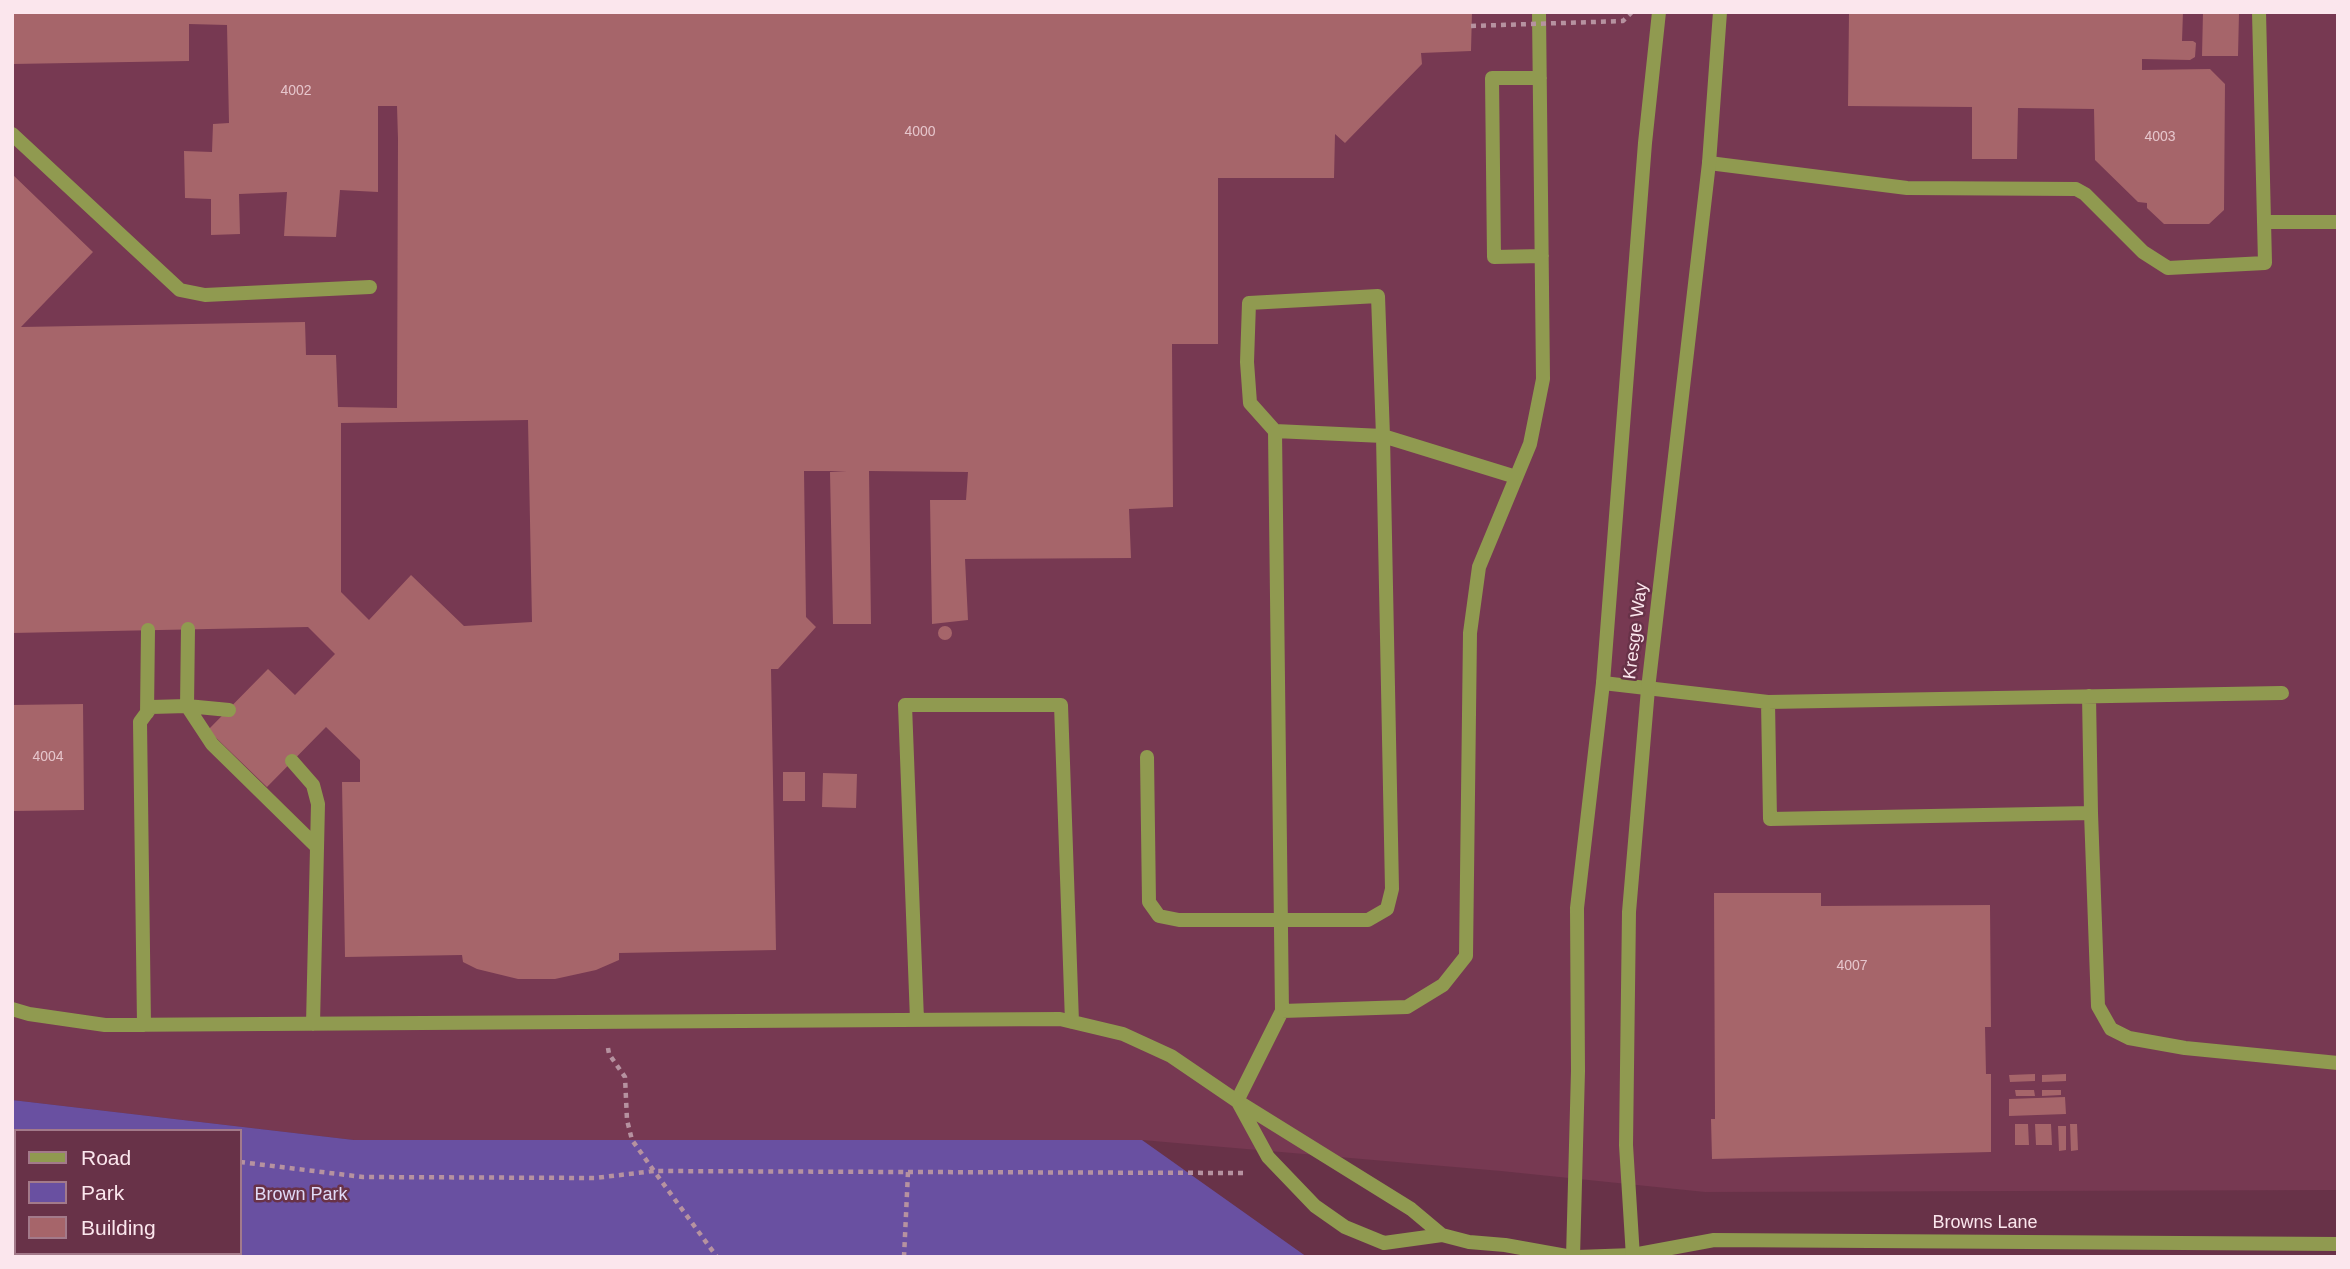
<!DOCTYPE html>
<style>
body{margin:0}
#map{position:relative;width:2350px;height:1269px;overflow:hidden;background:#683248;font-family:Helvetica,sans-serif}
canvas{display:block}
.frame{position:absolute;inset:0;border:14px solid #fbe6ed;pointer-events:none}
.legend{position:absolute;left:14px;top:1129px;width:228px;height:126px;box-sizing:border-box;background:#683248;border:2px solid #a37a8a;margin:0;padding:9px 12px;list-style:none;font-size:21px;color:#fbe6ed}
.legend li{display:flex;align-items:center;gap:14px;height:35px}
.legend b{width:35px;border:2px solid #a37a8a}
</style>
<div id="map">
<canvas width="2350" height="1269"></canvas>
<div class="frame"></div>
<ul class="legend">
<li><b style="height:9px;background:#909a50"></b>Road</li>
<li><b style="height:19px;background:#6950a1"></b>Park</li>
<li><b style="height:19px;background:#a6656a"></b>Building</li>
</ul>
</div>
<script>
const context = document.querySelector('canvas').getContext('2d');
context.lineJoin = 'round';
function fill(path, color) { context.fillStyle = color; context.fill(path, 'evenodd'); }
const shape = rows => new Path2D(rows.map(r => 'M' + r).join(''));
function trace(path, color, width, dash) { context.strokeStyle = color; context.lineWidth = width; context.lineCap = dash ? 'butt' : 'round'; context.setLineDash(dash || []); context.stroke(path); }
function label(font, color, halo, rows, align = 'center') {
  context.font = font + ' Helvetica,sans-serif'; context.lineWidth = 5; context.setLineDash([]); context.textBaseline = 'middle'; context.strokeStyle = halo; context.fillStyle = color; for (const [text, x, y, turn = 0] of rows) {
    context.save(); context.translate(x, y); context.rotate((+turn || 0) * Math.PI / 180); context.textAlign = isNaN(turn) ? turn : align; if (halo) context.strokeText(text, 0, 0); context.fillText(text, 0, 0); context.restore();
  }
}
fill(shape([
 [12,12,2338,12,2338,1190,1705,1192,1501,1171,1142,1140,354,1140,12,1100]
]), '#773952');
fill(shape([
 [12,1100,354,1140,1142,1140,1307,1257,12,1257],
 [16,1131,240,1131,240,1253,16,1253]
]), '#6950a1');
fill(shape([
 [12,12,1472,12,1471,51,1421,53,1422,64,1345,143,1335,134,1334,178,1218,178,1218,344,1172,344,1173,507,1129,509,1131,558,965,559,968,620,932,624,930,500,966,500,968,472,869,471,871,624,833,624,830,472,847,471,804,471,806,617,816,627,778,669,771,669,776,950,619,953,619,960,596,970,555,979,518,979,477,969,463,962,462,955,345,957,342,782,360,782,360,760,326,727,267,787,208,730,268,669,295,695,335,654,308,627,12,633,12,174,93,252,21,327,305,322,306,355,336,355,338,407,397,408,398,139,397,106,378,106,378,192,340,190,336,237,284,236,287,192,239,194,240,234,211,235,211,199,185,198,184,151,212,152,213,124,229,123,227,25,189,24,189,61,12,64],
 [528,420,532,622,464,626,411,575,369,620,341,592,341,423],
 [1849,12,2183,12,2182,41,2193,41,2196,43,2195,57,2190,60,2142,59,2142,70,2210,69,2225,84,2224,210,2209,224,2164,224,2147,208,2147,203,2138,202,2095,160,2094,109,2018,108,2017,159,1972,159,1972,107,1848,106],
 [2203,12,2239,13,2238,56,2202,56],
 '938 633a7 7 0 1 1 14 0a7 7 0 1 1-14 0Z',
 [83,704,84,810,12,811,12,705],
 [783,772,805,772,805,801,783,801],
 [823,773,857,774,856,808,822,807],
 [1714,893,1821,893,1821,906,1990,905,1991,1027,1985,1027,1986,1074,1991,1074,1991,1152,1712,1159,1711,1119,1715,1119],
 [2035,1074,2035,1081,2010,1082,2009,1075],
 [2066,1074,2066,1081,2042,1082,2042,1075],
 [2015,1090,2034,1090,2035,1096,2016,1096],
 [2042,1090,2061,1090,2061,1095,2042,1096],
 [2065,1097,2066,1114,2009,1116,2009,1099],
 [2015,1124,2028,1124,2029,1145,2015,1145],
 [2035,1124,2051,1124,2052,1145,2036,1145],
 [2070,1124,2077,1124,2078,1150,2071,1151],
 [2058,1126,2066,1126,2066,1150,2059,1151]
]), '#a6656a');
trace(shape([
 [608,1048,609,1054,625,1077,627,1120,632,1140,654,1171,908,1172,904,1257],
 [240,1162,363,1177,595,1178,654,1171,717,1257],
 [12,1169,16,1169],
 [908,1172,1244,1173]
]), '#b692a0', 4.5, [5, 5]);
trace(shape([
 [1540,78,1492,78,1494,257,1542,256],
 [12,134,180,290,205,295,370,287],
 [1709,163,1907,188,2076,189,2085,194,2143,252,2168,268,2265,263,2259,12],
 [2265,222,2338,222],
 [188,629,187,706,212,744,317,847],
 [1603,683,1768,702,2282,693],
 [1768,702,1770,819,2091,813,2089,696],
 [147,713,148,630],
 [1147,757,1149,902,1159,916,1179,920,1368,920,1387,909,1392,889,1383,436,1378,296,1249,303,1247,362,1250,403,1275,431],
 [292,761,313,785,318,804,313,1024],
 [2091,813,2098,1006,2111,1029,2129,1038,2185,1048,2338,1063],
 [12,1009,29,1014,105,1025,1060,1019,1123,1034,1171,1056,1237,1101,1411,1209,1442,1235],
 [1282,1011,1275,431,1383,436,1516,477],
 [917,1020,905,705,1061,705,1072,1022],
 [144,1025,140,722,151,707,187,706,229,710],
 [1237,1101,1282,1011,1407,1007,1443,985,1466,956,1470,633,1479,567,1530,444,1543,379,1539,12],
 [1238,1102,1268,1157,1315,1206,1345,1227,1384,1243,1442,1235,1469,1242,1505,1245,1572,1257],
 [1577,1257,1633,1255]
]), '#909a50', 14);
trace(shape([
 [1633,1255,1714,1240,2338,1244]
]), '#909a50', 14);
trace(shape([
 [1573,1257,1578,1071,1577,908,1603,683,1645,143,1659,12],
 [1633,1257,1626,1145,1629,912,1648,689,1709,163,1720,12]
]), '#909a50', 14);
trace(shape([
 [1471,26,1623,21,1632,12]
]), '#b692a0', 4.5, [5, 5]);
label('14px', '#e6c6cc', null, [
 ["4002",296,91],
 ["4000",920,132],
 ["4003",2160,137],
 ["4004",48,757],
 ["4007",1852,966]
]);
label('18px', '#fbe6ed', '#683248', [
 ["Kresge Way",1636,631,-83],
 ["Browns Lane",1985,1223]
]);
label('18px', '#e0daf6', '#683248', [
 ["Brown Park",301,1195]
]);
</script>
